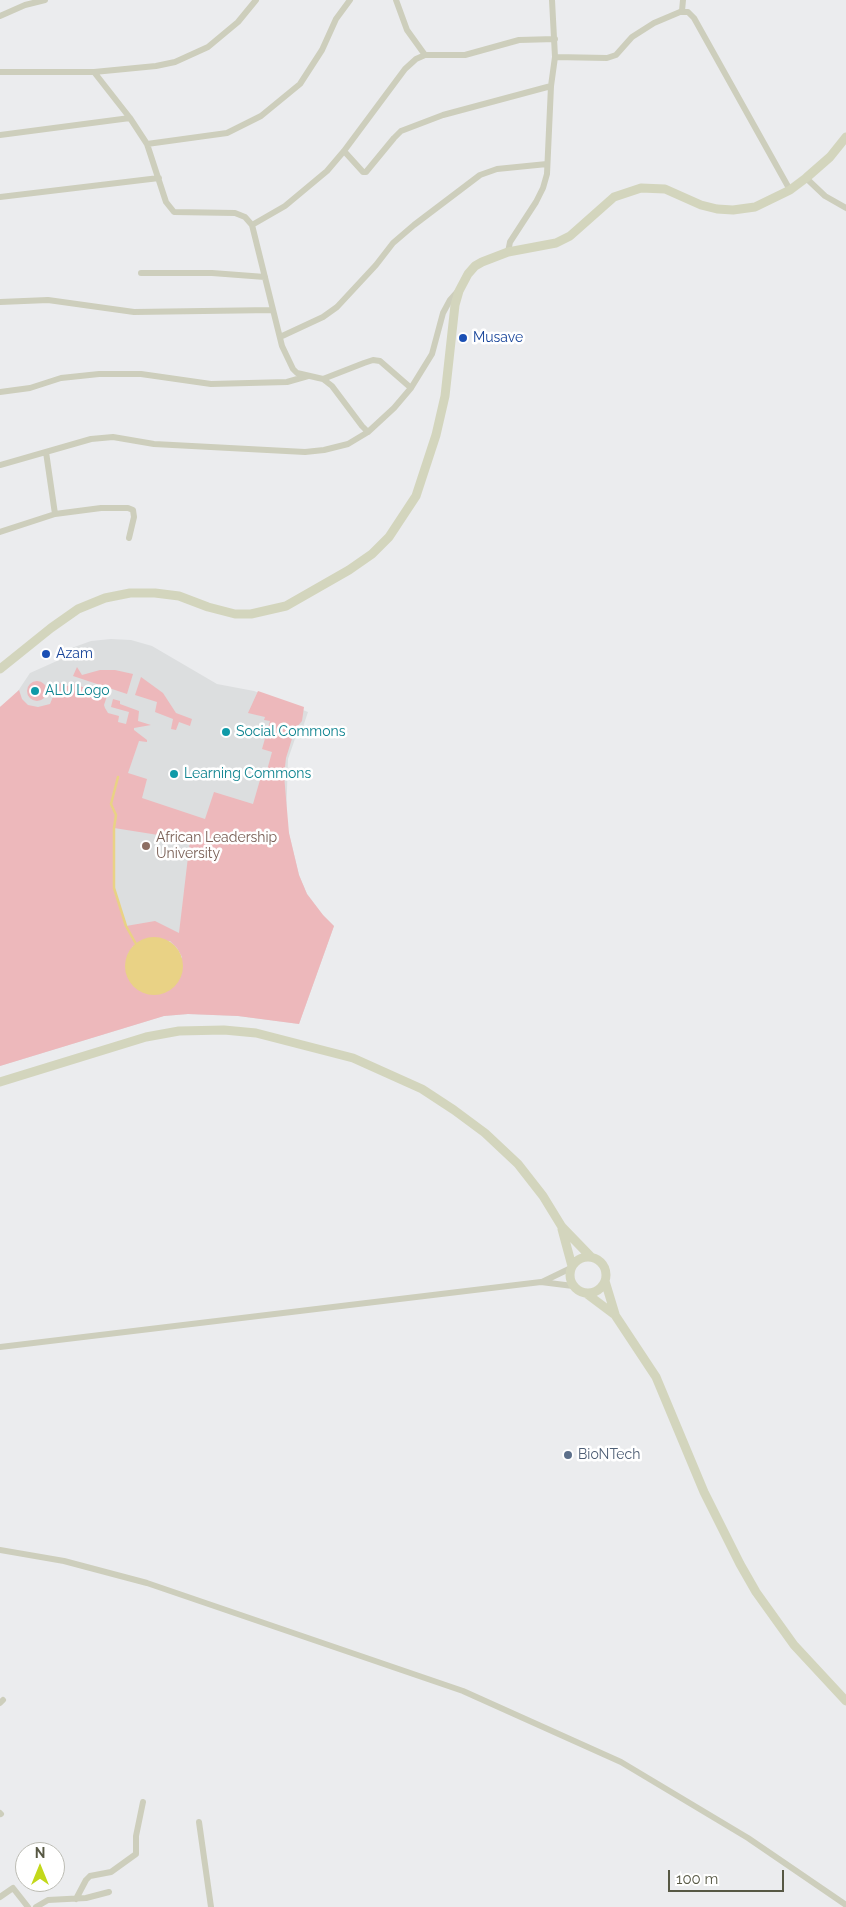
<!DOCTYPE html>
<style>
body{margin:0}
#map{position:relative;width:846px;height:1907px;overflow:hidden;background:#ebecee;font-family:Raleway,sans-serif}
canvas{display:block}
.north{position:absolute;left:15px;top:1842px;width:50px;height:50px;box-sizing:border-box;background:#fff;border:1px solid #bcbcb4;border-radius:50%;rotate:0deg;font-size:14px;font-weight:700;line-height:20px;text-align:center;color:#575844}
.north::after{content:'';display:block;margin:auto;width:18px;height:22px;background:#c2d81b;clip-path:polygon(50% 0,100% 100%,50% 72%,0 100%)}
.scale{position:absolute;left:668px;top:1870px;width:116px;height:22px;box-sizing:border-box;border:2px solid #575844;border-top:0;padding-left:6px;font-size:15px;line-height:18px;white-space:nowrap;color:#575844;-webkit-text-stroke:4px #fff;paint-order:stroke}
</style>
<div id="map">
<canvas width="846" height="1907"></canvas>
<div class="north">N</div>
<div class="scale">100 m</div>
</div>
<script>
const context = document.querySelector('canvas').getContext('2d');
context.lineJoin = 'round';
function fill(path, color) { context.fillStyle = color; context.fill(path, 'evenodd'); }
const shape = rows => new Path2D(rows.map(r => 'M' + r).join(''));
function trace(path, color, width, dash) { context.strokeStyle = color; context.lineWidth = width; context.lineCap = dash ? 'butt' : 'round'; context.setLineDash(dash || []); context.stroke(path); }
function label(font, color, halo, rows, align = 'center') {
  context.font = font + ' Raleway,sans-serif'; context.lineWidth = 5; context.setLineDash([]); context.textBaseline = 'middle'; context.strokeStyle = halo; context.fillStyle = color; for (const [text, x, y, turn = 0] of rows) {
    context.save(); context.translate(x, y); context.rotate((+turn || 0) * Math.PI / 180); context.textAlign = isNaN(turn) ? turn : align; if (halo) context.strokeText(text, 0, 0); context.fillText(text, 0, 0); context.restore();
  }
}
fill(shape([
 [111,639,131,640,152,646,217,684,254,691,308,712,303,727,297,733,288,759,286,821,299,875,307,894,323,915,334,926,299,1024,238,1016,188,1014,164,1016,0,1066,0,707,16,694,30,673,68,656,66,650,91,641]
]), '#dcdedf');
fill(shape([
 [77,667,82,675,100,670,115,670,133,674,127,694,73,676],
 [141,677,163,693,176,713,192,719,190,726,179,722,176,730,171,729,173,719,155,712,157,702,135,695],
 '27 691a10 10 0 1 1 20 0a10 10 0 1 1-20 0Z',
 [64,682,64,685,68,686,69,682,107,696,104,705,105,708,108,713,119,716,118,722,126,724,129,712,111,707,113,699,120,701,120,704,139,711,138,721,151,725,134,728,134,730,147,740,147,742,139,741,128,773,147,779,142,798,205,819,214,792,253,804,262,773,266,774,272,752,262,749,270,721,264,720,265,717,248,713,258,691,304,707,302,721,295,729,286,758,284,775,289,833,299,875,307,894,323,915,334,926,299,1024,238,1016,188,1014,164,1016,0,1066,0,707,19,690,22,699,28,705,38,707,50,704,54,694,54,686],
 [114,828,190,840,179,933,155,921,126,926,114,888],
 [170,941,177,948,182,957,159,994,141,991,134,986,129,979,126,962,128,954,133,946]
]), '#edb8bb');
fill(shape([
 '125 966a29 29 0 1 1 58 0a29 29 0 1 1-58 0Z'
]), '#e9d285');
trace(shape([
 [118,777,111,804,116,815,114,828,114,888,126,926,136,944]
]), '#e9d285', 2.5);
trace(shape([
 [396,0,407,30,425,55],
 [680,12,682,11,683,0],
 [0,16,25,5,45,0],
 [555,57,607,58,616,55,632,37,654,23,680,12,688,12,694,18,790,190],
 [0,72,94,72,130,118,147,144,166,202,174,212,235,213,245,217,252,225,282,346,293,369,297,373,323,379,332,386,362,426,368,432,394,408,411,388,432,354,443,313,450,300,458,291],
 [94,72,156,66,175,62,208,47,238,22,256,0],
 [0,135,130,118],
 [147,144,227,133,261,116,300,84,322,50,336,19,350,0],
 [344,151,363,172,366,172,394,138,401,131,443,115,551,86],
 [806,178,825,196,846,208],
 [0,197,159,178],
 [252,225,285,206,327,171,344,151,405,69,416,59,425,55,465,55,519,40,555,39],
 [508,252,510,242,536,202,543,188,547,174,551,86,555,57,552,0],
 [141,273,212,273,265,277],
 [0,302,48,300,134,312,273,310],
 [280,337,323,317,337,307,376,265,393,243,414,225,480,175,497,169,547,164],
 [323,379,364,363,373,360,380,361,411,388],
 [0,392,30,388,61,378,99,374,141,374,211,384,287,382,308,376],
 [46,452,55,514],
 [0,465,91,439,113,437,154,444,305,452,324,450,348,444,368,432],
 [0,532,55,514,101,508,128,508,133,510,134,517,129,538],
 [542,1282,571,1268],
 [0,1347,541,1282,573,1286],
 [0,1550,64,1561,147,1583,463,1691,621,1762,748,1838,846,1905],
 [0,1703,3,1700],
 [0,1813,1,1814],
 [199,1822,211,1907],
 [0,1897,13,1888,28,1907],
 [76,1899,86,1880,90,1876,111,1872,136,1854,136,1836,143,1802],
 [36,1907,48,1900,86,1898,109,1892]
]), '#cdcebc', 6);
trace(shape([
 [0,669,51,628,78,609,105,598,130,593,155,593,179,596,208,607,235,614,251,614,286,606,349,570,372,554,389,537,416,496,436,435,445,396,455,305,459,291,468,274,475,266,482,262,508,252,556,243,570,236,614,197,641,188,665,189,701,205,717,209,733,210,755,207,790,190,806,178,830,157,846,137],
 [0,1082,146,1037,179,1031,224,1030,256,1033,353,1058,422,1089,454,1110,485,1133,518,1164,543,1196,562,1227,591,1257],
 [562,1229,572,1266],
 '570 1275a18 18 0 1 1 36 0a18 18 0 1 1-36 0Z',
 [605,1281,615,1314],
 [587,1294,615,1315,656,1377,704,1492,740,1564,756,1592,794,1645,846,1701]
]), '#d3d5bd', 9);
for (const [x, y, r, color] of [
 [463,338,5,"#1a4fb4"],
 [46,654,5,"#1a4fb4"],
 [35,691,5,"#0f9aa8"],
 [226,732,5,"#0f9aa8"],
 [174,774,5,"#0f9aa8"],
 [146,846,5,"#8d6e63"],
 [568,1455,5,"#5c6f8a"]
]) { const dot = new Path2D(); dot.arc(x, y, r, 0, 2 * Math.PI); context.fillStyle = color; context.fill(dot); trace(dot, '#fff', 2); }
label('14px', '#164399', '#fff', [
 ["Musave",473,338],
 ["Azam",56,654]
], 'left');
label('14px', '#0d838f', '#fff', [
 ["ALU Logo",45,691],
 ["Social Commons",236,732],
 ["Learning Commons",184,774]
], 'left');
label('14px', '#785e54', '#fff', [
 ["African Leadership",156,838],
 ["University",156,854]
], 'left');
label('14px', '#4e5e75', '#fff', [
 ["BioNTech",578,1455]
], 'left');
</script>
